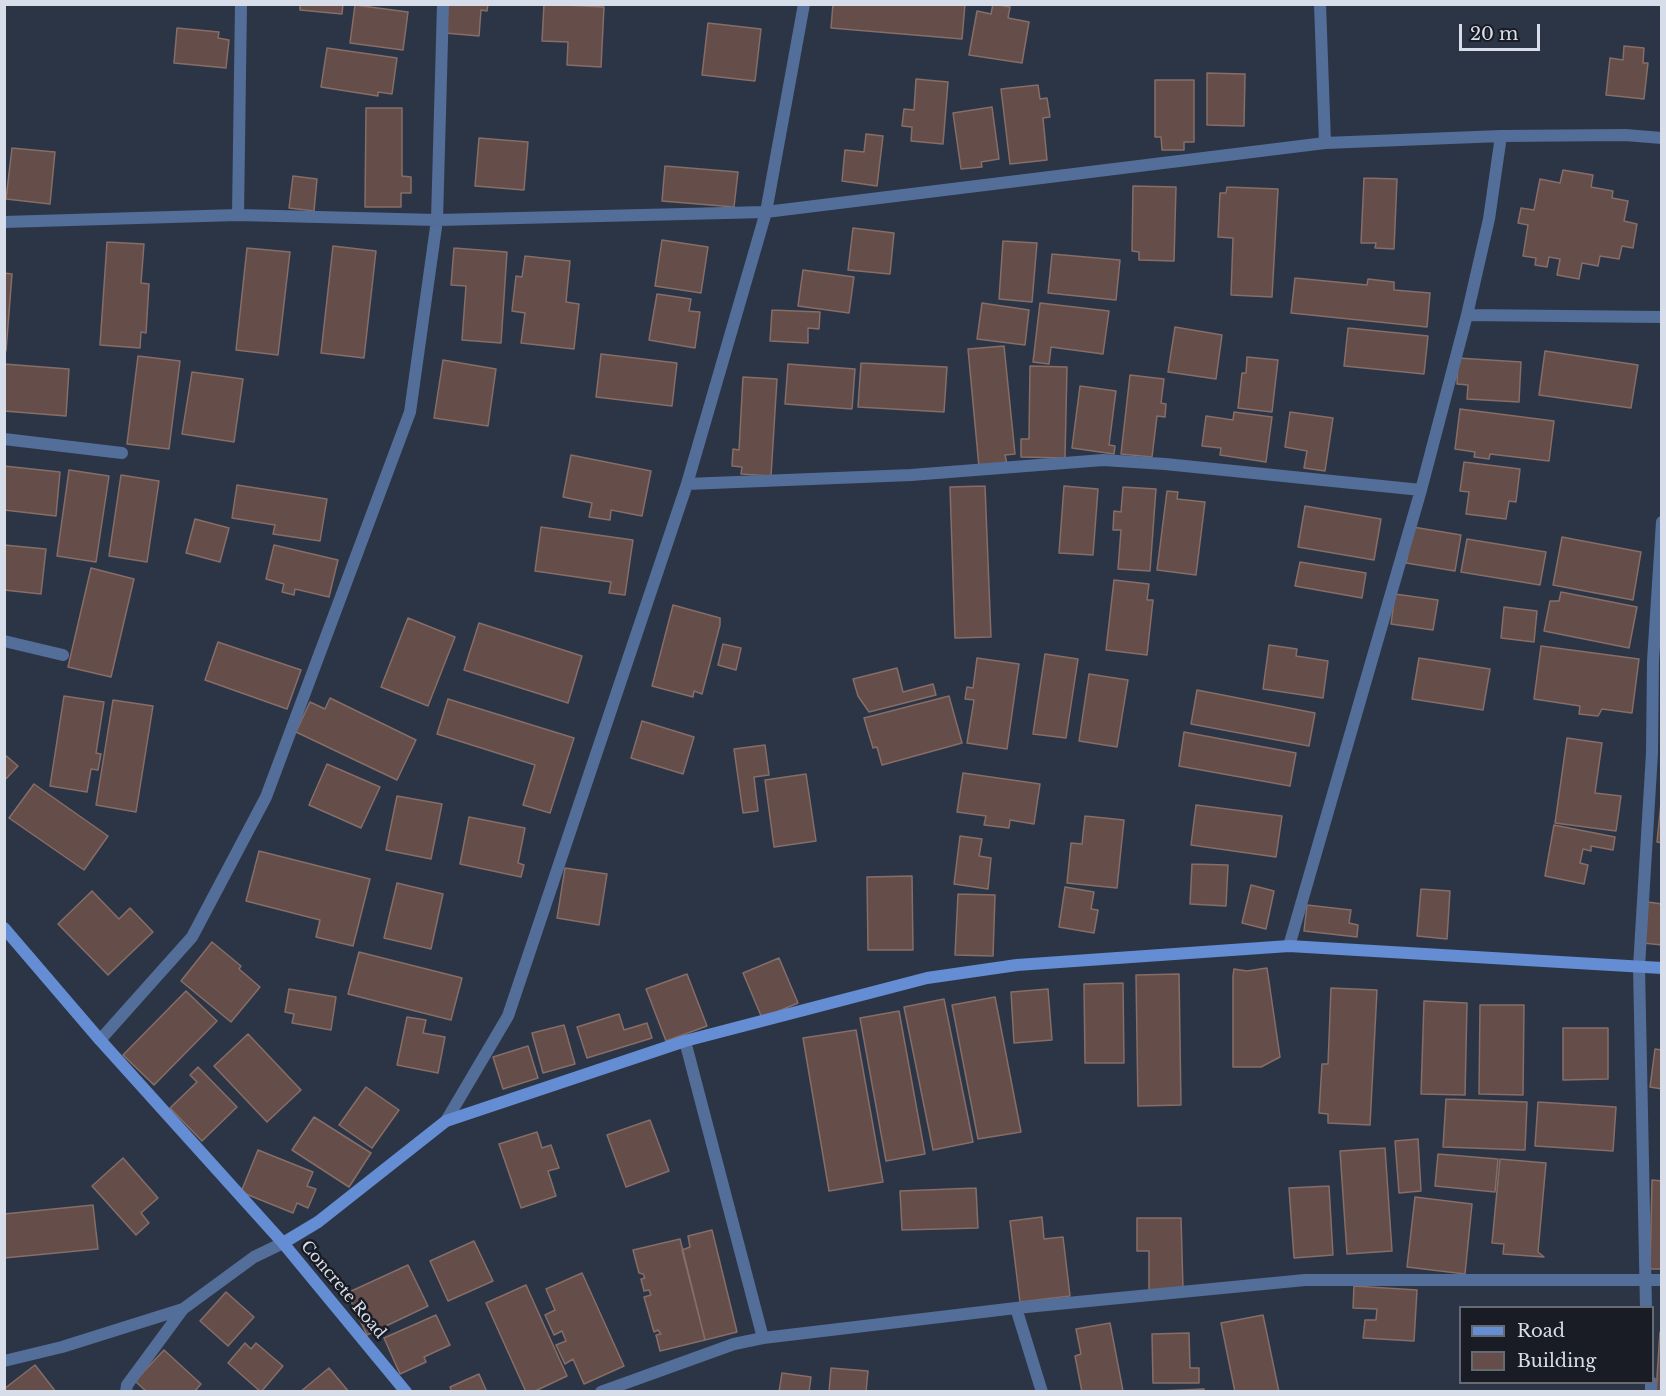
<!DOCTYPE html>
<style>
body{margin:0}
#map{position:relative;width:1666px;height:1396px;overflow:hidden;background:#2c3546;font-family:"Libre Baskerville",serif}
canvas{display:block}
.frame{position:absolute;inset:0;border:6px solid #d8dee9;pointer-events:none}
.legend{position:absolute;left:1459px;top:1306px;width:195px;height:78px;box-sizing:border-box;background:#191c24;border:2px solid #656a73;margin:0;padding:8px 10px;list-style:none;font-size:18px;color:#d8dee9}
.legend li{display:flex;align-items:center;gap:12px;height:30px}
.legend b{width:30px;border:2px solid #656a73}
.scale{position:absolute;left:1459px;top:24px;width:81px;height:27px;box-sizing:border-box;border:3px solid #d8dee9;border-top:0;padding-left:8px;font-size:18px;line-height:21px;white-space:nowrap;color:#d8dee9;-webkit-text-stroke:4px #191c24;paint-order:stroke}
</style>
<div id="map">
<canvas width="1666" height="1396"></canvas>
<div class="frame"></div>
<ul class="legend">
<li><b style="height:8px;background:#648dd3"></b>Road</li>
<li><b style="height:16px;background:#654e49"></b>Building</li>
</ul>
<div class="scale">20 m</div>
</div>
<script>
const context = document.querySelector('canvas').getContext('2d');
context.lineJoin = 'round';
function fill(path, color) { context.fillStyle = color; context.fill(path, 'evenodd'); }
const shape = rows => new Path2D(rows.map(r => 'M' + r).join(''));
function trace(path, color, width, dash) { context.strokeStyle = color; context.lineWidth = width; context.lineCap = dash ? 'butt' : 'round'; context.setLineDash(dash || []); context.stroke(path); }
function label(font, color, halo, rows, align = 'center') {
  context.font = font + ' "Libre Baskerville",serif'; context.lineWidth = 5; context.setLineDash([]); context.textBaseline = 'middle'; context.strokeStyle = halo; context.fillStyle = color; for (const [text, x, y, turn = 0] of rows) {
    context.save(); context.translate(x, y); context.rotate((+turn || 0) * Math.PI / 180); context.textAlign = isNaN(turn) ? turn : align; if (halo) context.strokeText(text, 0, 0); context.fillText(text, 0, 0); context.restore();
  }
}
const building = shape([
 [300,4,343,4,342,14,300,10,300,4],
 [448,4,488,4,487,11,481,10,479,36,445,33,448,4],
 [544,4,604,7,601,67,567,65,568,42,542,41,544,4],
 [833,4,965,4,962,39,831,28,833,4],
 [993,4,1010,7,1008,18,1029,22,1022,63,969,55,977,11,991,14,993,4],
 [355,5,408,12,403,50,350,43,355,5],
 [708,23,761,29,755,81,702,75,708,23],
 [177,28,219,32,218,38,229,40,226,68,174,63,177,28],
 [1624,46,1644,48,1643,63,1648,63,1644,99,1606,95,1610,58,1623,60,1624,46],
 [327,48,397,58,392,94,378,92,378,96,321,87,327,48],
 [1207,73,1245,74,1244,126,1207,125,1207,73],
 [916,79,948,82,943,144,911,141,912,127,902,126,904,109,914,110,916,79],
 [1155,80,1194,80,1194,142,1184,142,1184,150,1162,150,1161,137,1155,137,1155,80],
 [1038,85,1040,99,1047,98,1050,117,1043,118,1047,160,1010,164,1001,89,1038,85],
 [992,107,999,159,981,162,982,167,961,169,953,113,992,107],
 [366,108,402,108,402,176,411,177,411,193,401,193,401,207,365,207,366,108],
 [866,134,883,136,877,186,842,181,845,150,864,152,866,134],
 [479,138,528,142,524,190,475,186,479,138],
 [12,148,55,152,50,204,6,199,12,148],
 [665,166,738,172,734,207,662,201,665,166],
 [1563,170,1593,175,1591,187,1613,191,1612,198,1628,201,1624,221,1637,224,1633,248,1622,246,1619,259,1600,256,1598,266,1582,263,1579,279,1557,275,1560,259,1549,257,1547,267,1535,265,1536,258,1523,256,1528,225,1518,223,1521,208,1534,210,1540,179,1560,183,1563,170],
 [293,176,317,179,314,211,289,208,293,176],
 [1364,178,1397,179,1394,249,1375,248,1376,243,1361,243,1364,178],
 [1133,186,1176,187,1174,261,1139,260,1139,252,1132,251,1133,186],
 [1227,187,1278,189,1272,297,1231,295,1233,238,1218,237,1220,193,1226,193,1227,187],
 [853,228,894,233,890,274,848,270,853,228],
 [662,240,708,247,701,293,655,286,662,240],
 [1003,241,1037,243,1032,302,999,299,1003,241],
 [107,242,144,244,141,283,149,284,146,333,141,332,140,348,100,345,107,242],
 [333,246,376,251,364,358,321,353,333,246],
 [247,248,290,252,278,355,236,350,247,248],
 [454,248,507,252,501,343,462,340,466,286,451,285,454,248],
 [1052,254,1120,260,1116,300,1048,293,1052,254],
 [525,256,570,261,566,302,579,304,574,349,521,343,525,313,512,311,516,276,522,277,525,256],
 [803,270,854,277,849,313,798,306,803,270],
 [4,273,12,274,6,351,4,351,4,273],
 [1295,278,1367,285,1368,279,1394,282,1394,290,1430,293,1427,327,1291,313,1295,278],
 [657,294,691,299,689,311,700,312,695,348,649,340,657,294],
 [982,303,1029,310,1025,345,977,339,982,303],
 [1040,303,1109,311,1103,354,1051,347,1049,364,1033,362,1040,303],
 [772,310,820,312,819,329,808,328,808,343,770,341,772,310],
 [1175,327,1222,335,1216,379,1168,372,1175,327],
 [1348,328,1428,336,1424,374,1344,366,1348,328],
 [1004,346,1015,454,1005,455,1007,464,979,467,968,349,1004,346],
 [1545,351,1638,365,1631,408,1539,395,1545,351],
 [601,354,677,363,672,406,596,397,601,354],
 [138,356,180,361,169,449,127,444,138,356],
 [1247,357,1278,360,1272,412,1238,408,1242,373,1246,373,1247,357],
 [1458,358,1521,362,1519,402,1467,399,1468,385,1457,384,1458,358],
 [443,360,496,369,488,426,434,418,443,360],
 [861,363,947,367,944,412,858,407,861,363],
 [4,364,69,369,66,416,4,411,4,364],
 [788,364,855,369,852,409,785,404,788,364],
 [1030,366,1067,367,1065,458,1021,457,1021,439,1029,439,1030,366],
 [192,372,243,379,234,442,182,434,192,372],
 [1130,375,1164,379,1161,403,1166,404,1165,417,1157,416,1152,457,1121,454,1130,375],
 [743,377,777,379,771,476,741,474,742,467,732,466,733,449,739,450,743,377],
 [1080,386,1116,391,1109,445,1115,446,1114,454,1072,448,1080,386],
 [1460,409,1554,421,1549,461,1490,454,1489,459,1474,457,1475,452,1455,449,1460,409],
 [1234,412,1272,417,1266,462,1220,455,1221,448,1202,446,1206,416,1233,420,1234,412],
 [1290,412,1333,418,1325,471,1304,468,1307,451,1285,447,1290,412],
 [571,455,651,471,642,516,611,510,610,520,589,517,592,503,563,497,571,455],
 [1464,462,1520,469,1516,502,1509,501,1506,519,1466,514,1469,492,1460,491,1464,462],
 [4,466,60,472,56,516,4,510,4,466],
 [69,470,109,476,96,562,57,556,69,470],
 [121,475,159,481,147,562,109,556,121,475],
 [237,485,327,499,320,541,273,534,275,525,232,518,237,485],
 [985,486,991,637,955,638,950,487,985,486],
 [1064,486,1098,489,1093,555,1059,553,1064,486],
 [1123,487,1156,489,1150,571,1118,569,1121,530,1113,530,1114,511,1121,512,1123,487],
 [1167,491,1178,492,1177,499,1205,502,1196,575,1157,570,1167,491],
 [1305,506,1381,519,1374,560,1298,547,1305,506],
 [195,519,229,528,220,562,186,553,195,519],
 [541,527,633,540,625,595,609,593,611,582,535,571,541,527],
 [1413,527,1461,535,1455,571,1406,563,1413,527],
 [1562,537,1641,552,1633,600,1553,585,1562,537],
 [1467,539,1546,552,1540,585,1461,572,1467,539],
 [4,545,46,549,41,594,4,590,4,545],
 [274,545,338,560,329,597,295,589,294,595,282,592,284,584,266,579,274,545],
 [1300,562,1366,573,1362,598,1295,586,1300,562],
 [91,568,134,579,111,677,68,667,91,568],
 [1114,580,1149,584,1147,600,1153,600,1147,655,1106,650,1114,580],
 [1561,592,1637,607,1629,648,1544,631,1550,601,1559,601,1561,592],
 [1395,594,1438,600,1433,630,1391,624,1395,594],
 [673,605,720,618,720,625,702,694,694,691,693,697,652,686,673,605],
 [1504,607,1537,611,1534,642,1501,638,1504,607],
 [408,618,455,637,428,706,381,687,408,618],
 [479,623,582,656,568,703,464,670,479,623],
 [218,642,301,670,287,709,205,680,218,642],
 [723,644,741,648,736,670,718,665,723,644],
 [1269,645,1297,649,1296,656,1328,661,1323,698,1263,689,1269,645],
 [1541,646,1639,659,1632,713,1602,709,1598,716,1579,714,1580,706,1534,699,1541,646],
 [1045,654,1078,659,1066,738,1033,734,1045,654],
 [977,658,1019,664,1007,749,967,743,974,700,965,699,967,687,973,688,977,658],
 [1419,658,1490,669,1483,710,1412,699,1419,658],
 [897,668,903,692,933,684,936,695,869,712,858,696,853,679,897,668],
 [1089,674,1128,680,1117,747,1079,741,1089,674],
 [1197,690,1315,713,1309,746,1191,724,1197,690],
 [64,696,104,702,96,753,101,754,98,770,91,769,87,792,50,786,64,696],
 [949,696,962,743,882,765,877,747,873,748,864,718,949,696],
 [330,698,416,740,397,780,296,732,310,702,325,709,330,698],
 [448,699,574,738,550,813,523,805,535,765,437,734,448,699],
 [113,700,153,706,136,812,96,805,113,700],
 [642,721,694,737,683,774,631,758,642,721],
 [1184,732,1296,753,1290,786,1179,766,1184,732],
 [1567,738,1602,743,1595,793,1621,796,1616,831,1555,823,1567,738],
 [765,745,769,775,754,777,758,811,743,813,734,749,765,745],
 [4,754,18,766,4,781,4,754],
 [327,764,380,787,361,828,309,805,327,764],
 [963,773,1040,784,1034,824,1010,820,1009,828,984,825,986,816,957,812,963,773],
 [806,774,816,841,774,847,765,780,806,774],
 [34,784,108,836,84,870,9,818,34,784],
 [397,796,442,804,431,859,386,850,397,796],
 [1661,803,1662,803,1662,843,1657,842,1661,803],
 [1196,805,1282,816,1276,857,1191,845,1196,805],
 [1085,816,1124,820,1117,888,1067,883,1071,843,1082,844,1085,816],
 [469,817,525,828,518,863,524,865,521,877,460,864,469,817],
 [1554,825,1615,837,1613,850,1591,846,1591,851,1583,849,1580,863,1588,865,1584,884,1545,876,1554,825],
 [960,836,982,839,979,856,991,858,988,889,954,884,960,836],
 [259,851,370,879,353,946,316,937,320,920,246,901,259,851],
 [1192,864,1228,865,1226,906,1190,904,1192,864],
 [565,868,607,874,599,925,557,918,565,868],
 [912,876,913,950,868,950,867,877,912,876],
 [397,883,443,894,431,949,384,938,397,883],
 [1251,885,1274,891,1266,929,1242,923,1251,885],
 [1065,887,1094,892,1091,909,1098,910,1094,933,1059,927,1065,887],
 [1421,889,1450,891,1447,939,1417,936,1421,889],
 [92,891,119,919,130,908,153,932,108,975,58,924,92,891],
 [958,894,995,895,993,956,955,955,958,894],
 [1648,902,1662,904,1662,945,1643,943,1648,902],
 [1307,905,1351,910,1349,923,1358,925,1357,937,1304,931,1307,905],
 [212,942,241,966,239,969,260,987,231,1022,181,981,212,942],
 [359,952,462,978,451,1020,348,994,359,952],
 [779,958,798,1003,762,1018,743,973,779,958],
 [1267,968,1280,1057,1261,1067,1233,1067,1233,976,1234,969,1247,971,1267,968],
 [687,974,707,1026,666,1041,646,989,687,974],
 [1179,974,1181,1105,1138,1106,1136,975,1179,974],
 [1123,983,1124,1063,1085,1063,1084,984,1123,983],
 [1331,988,1377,990,1370,1125,1328,1123,1328,1114,1319,1113,1322,1064,1328,1064,1331,988],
 [289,989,336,997,331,1030,292,1023,294,1014,285,1012,289,989],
 [1048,989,1052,1040,1014,1043,1011,992,1048,989],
 [186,991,217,1021,154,1085,123,1055,186,991],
 [995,997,1021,1132,978,1139,952,1005,995,997],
 [944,999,973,1142,933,1150,904,1007,944,999],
 [1424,1001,1467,1003,1465,1095,1421,1094,1424,1001],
 [1480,1005,1524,1005,1523,1095,1479,1094,1480,1005],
 [899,1011,925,1154,886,1161,860,1018,899,1011],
 [619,1014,624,1030,647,1023,652,1038,587,1058,577,1027,619,1014],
 [407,1017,426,1020,423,1033,445,1037,438,1073,397,1065,407,1017],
 [564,1025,575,1064,543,1073,532,1033,564,1025],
 [1563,1028,1608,1028,1608,1079,1563,1080,1563,1028],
 [856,1030,883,1182,829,1191,803,1038,856,1030],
 [248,1034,301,1090,267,1122,214,1066,248,1034],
 [528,1046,538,1078,503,1089,493,1057,528,1046],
 [1655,1049,1662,1050,1662,1089,1650,1087,1655,1049],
 [198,1067,237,1107,202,1141,170,1108,197,1082,190,1075,198,1067],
 [366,1087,399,1110,372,1148,339,1125,366,1087],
 [1446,1099,1527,1102,1525,1150,1443,1147,1446,1099],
 [1538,1102,1616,1107,1613,1151,1535,1146,1538,1102],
 [314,1117,371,1153,349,1187,292,1150,314,1117],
 [650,1120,669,1171,626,1187,607,1135,650,1120],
 [537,1132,542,1148,551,1145,559,1168,548,1171,556,1196,521,1208,499,1144,537,1132],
 [1418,1139,1421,1191,1399,1193,1395,1141,1418,1139],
 [1385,1148,1392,1251,1347,1254,1340,1151,1385,1148],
 [258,1150,313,1172,307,1186,316,1189,308,1208,297,1203,293,1213,241,1192,258,1150],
 [1438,1154,1498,1159,1495,1192,1435,1186,1438,1154],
 [123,1158,158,1198,141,1213,149,1223,136,1235,92,1186,123,1158],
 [1500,1159,1546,1163,1538,1252,1544,1257,1503,1254,1504,1244,1492,1243,1500,1159],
 [1652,1180,1662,1181,1662,1269,1650,1269,1652,1180],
 [1329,1186,1333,1255,1294,1258,1289,1188,1329,1186],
 [976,1188,978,1228,902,1230,900,1191,976,1188],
 [1415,1197,1472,1204,1465,1274,1407,1267,1415,1197],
 [93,1205,98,1249,4,1258,4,1214,93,1205],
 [1042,1217,1044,1239,1063,1237,1070,1296,1020,1302,1010,1221,1042,1217],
 [1137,1218,1181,1218,1183,1289,1149,1290,1149,1251,1137,1251,1137,1218],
 [712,1230,737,1332,705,1340,682,1250,690,1247,688,1236,712,1230],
 [680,1239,705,1340,660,1351,656,1335,661,1334,658,1330,654,1332,644,1297,651,1295,649,1290,644,1291,641,1279,645,1278,643,1274,639,1273,633,1250,680,1239],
 [474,1241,493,1281,448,1301,430,1261,474,1241],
 [408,1265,428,1306,367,1335,347,1293,408,1265],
 [582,1273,624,1366,584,1384,573,1359,565,1364,556,1345,566,1341,562,1331,554,1335,545,1315,555,1310,546,1289,582,1273],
 [526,1285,567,1376,533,1392,526,1392,486,1303,526,1285],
 [1354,1286,1417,1290,1414,1341,1363,1338,1365,1320,1376,1320,1377,1309,1353,1308,1354,1286],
 [226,1292,254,1317,228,1346,200,1321,226,1292],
 [436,1315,450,1345,424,1357,426,1362,400,1374,384,1338,436,1315],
 [1263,1315,1279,1392,1235,1392,1221,1323,1263,1315],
 [1110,1323,1123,1391,1082,1392,1075,1356,1081,1354,1076,1329,1110,1323],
 [1660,1332,1662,1332,1662,1392,1656,1392,1660,1332],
 [1189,1333,1190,1368,1199,1368,1199,1383,1153,1383,1152,1334,1189,1333],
 [245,1343,251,1349,256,1343,283,1366,261,1392,228,1363,245,1343],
 [164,1350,201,1384,194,1392,147,1392,135,1381,164,1350],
 [35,1365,56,1392,4,1392,4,1389,35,1365],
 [329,1368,349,1392,300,1392,329,1368],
 [831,1368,868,1371,866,1392,829,1392,831,1368],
 [782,1373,811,1377,809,1392,779,1392,782,1373],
 [479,1374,487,1392,452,1392,450,1387,479,1374],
 [1204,1389,1204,1392,1161,1391,1204,1389]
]);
fill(building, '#654e49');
trace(building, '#866d68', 1.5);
trace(shape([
 [1320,4,1325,143],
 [238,215,241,4],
 [4,222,238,215,437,220,766,212,1325,143,1501,136,1625,135,1662,138],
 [1467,315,1662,317],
 [4,439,122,453],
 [687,484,911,475,1103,460,1165,464,1421,490],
 [4,641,63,655],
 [1289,946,1421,490,1467,315,1489,219,1501,136],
 [100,1040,192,937,266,797,410,412,437,220,443,4],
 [685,1041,763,1338],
 [446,1121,508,1016,687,484,766,212,804,4],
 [1016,1308,1042,1392],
 [1646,1308,1639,967,1652,753,1653,661,1662,522],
 [4,1361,62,1347,183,1309,254,1257,283,1243],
 [1651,1382,1651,1392],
 [126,1392,127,1385,183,1309],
 [601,1392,734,1344,763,1338,1016,1308,1305,1280,1662,1280]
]), '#546e9a', 12);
trace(shape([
 [4,928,100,1040,283,1243,406,1392],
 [283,1243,318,1222,446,1121,685,1041,927,978,1017,965,1289,946,1662,968]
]), '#648dd3', 12);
label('16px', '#d8dee9', '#191c24', [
 ["Concrete Road",343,1290,50]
]);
</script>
